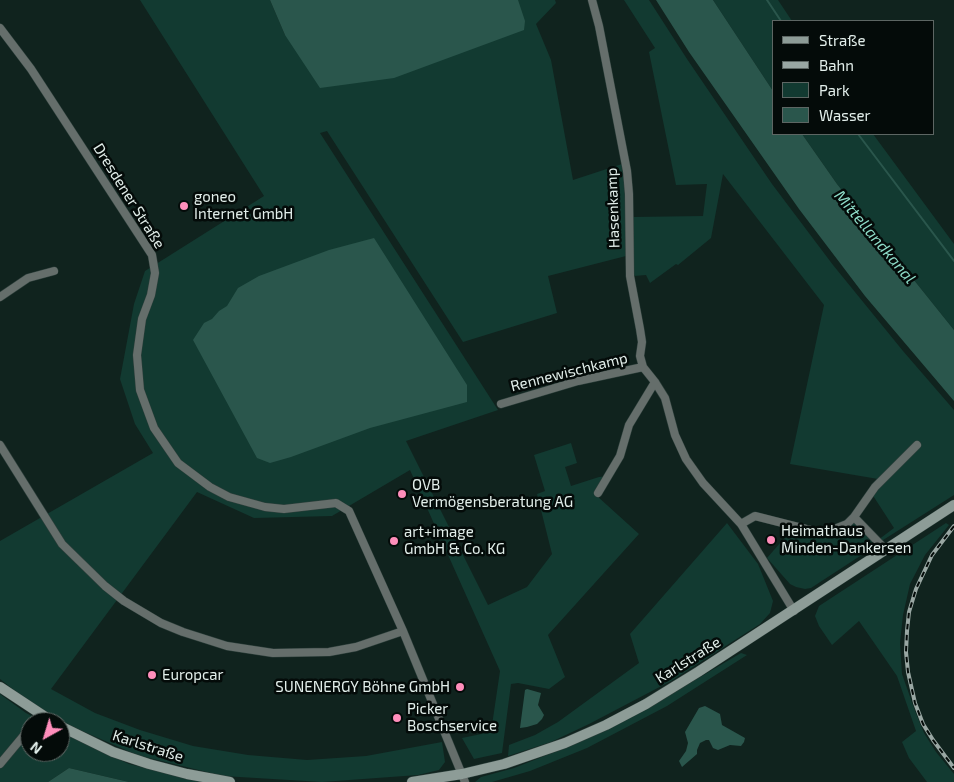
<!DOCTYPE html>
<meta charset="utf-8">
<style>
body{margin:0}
#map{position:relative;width:954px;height:782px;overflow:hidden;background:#10231e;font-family:"Exo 2",sans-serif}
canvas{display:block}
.legend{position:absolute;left:772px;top:20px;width:162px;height:115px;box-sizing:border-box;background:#040b09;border:1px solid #5d6663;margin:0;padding:6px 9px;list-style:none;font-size:15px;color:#e2eeea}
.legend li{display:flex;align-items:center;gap:10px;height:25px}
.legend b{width:25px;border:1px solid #5d6663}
.north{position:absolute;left:20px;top:712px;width:50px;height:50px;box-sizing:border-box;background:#040b09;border:1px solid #5d6663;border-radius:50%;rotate:219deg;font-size:14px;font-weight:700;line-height:20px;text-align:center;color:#e2eeea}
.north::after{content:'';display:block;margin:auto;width:18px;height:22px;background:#ff8ebb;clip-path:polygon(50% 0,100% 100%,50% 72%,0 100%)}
</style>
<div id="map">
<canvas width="954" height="782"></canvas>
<ul class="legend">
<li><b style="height:6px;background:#8d9c97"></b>Straße</li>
<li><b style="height:6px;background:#99a7a3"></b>Bahn</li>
<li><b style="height:14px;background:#123a31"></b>Park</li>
<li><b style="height:14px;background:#2a564c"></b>Wasser</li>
</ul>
<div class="north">N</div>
</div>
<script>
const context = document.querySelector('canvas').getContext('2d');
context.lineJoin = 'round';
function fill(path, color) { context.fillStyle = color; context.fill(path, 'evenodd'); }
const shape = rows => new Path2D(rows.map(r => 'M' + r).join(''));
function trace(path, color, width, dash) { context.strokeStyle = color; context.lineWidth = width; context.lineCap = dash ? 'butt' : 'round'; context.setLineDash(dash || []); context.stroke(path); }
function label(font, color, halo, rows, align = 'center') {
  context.font = font + ' "Exo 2",sans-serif'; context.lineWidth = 5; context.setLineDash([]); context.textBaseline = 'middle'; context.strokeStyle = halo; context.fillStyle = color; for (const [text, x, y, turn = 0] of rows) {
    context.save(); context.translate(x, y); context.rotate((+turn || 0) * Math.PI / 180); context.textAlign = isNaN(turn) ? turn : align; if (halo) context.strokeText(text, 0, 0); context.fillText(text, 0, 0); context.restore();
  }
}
fill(shape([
 [140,0,270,0,285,35,518,0,555,0,556,3,536,24,551,60,573,180,622,164,625,181,626,256,548,276,557,313,463,342,327,131,320,133,498,410,406,441,488,605,527,587,552,554,537,494,545,491,534,455,571,443,577,463,565,467,571,486,599,477,609,476,597,496,639,534,548,635,565,677,549,689,518,683,511,684,502,753,474,759,462,738,491,732,500,671,410,470,332,516,254,518,197,492,51,689,95,713,140,730,193,746,248,755,307,760,366,756,442,742,445,762,439,770,418,775,322,782,223,776,137,755,71,726,29,702,0,679,0,541,153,453,135,424,120,379,134,304,145,271,264,196],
 [624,0,649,0,687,59,772,184,833,265,903,351,954,410,954,495,880,542,878,540,894,528,870,491,878,479,790,464,824,305,723,174,711,238,678,265,676,264,650,283,646,275,634,276,633,217,703,216,707,184,676,185,649,52,655,48],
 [713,0,778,0,792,21,773,21,773,91],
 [802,134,873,134,954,244,954,330,837,184],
 [853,521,877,545,811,588,805,589,796,587,790,584,767,558,793,528,813,533],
 [727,523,758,564,773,601,770,613,760,624,671,681,589,724,551,742,508,756,509,745,535,735,558,722,639,663,630,634],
 [946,523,949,525,925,555,910,584,903,615,900,643,902,674,915,711,924,733,936,752,954,774,954,782,927,782,909,758,902,742,916,731,897,676,859,621,832,645,819,626,815,616,819,606],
 [741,653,747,655,667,706,587,748,530,771,492,782,475,782,481,777,514,768,567,747,639,713],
 [0,694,26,713,43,722,30,722,30,752,60,752,60,732,129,764,203,782,129,782,69,768,48,782,0,782]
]), '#123a31');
fill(shape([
 [270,0,518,0,525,21,524,30,394,78,320,88,285,35],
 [656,0,713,0,773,91,773,134,802,134,837,184,954,330,954,401,865,296,799,209,689,52],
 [374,238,467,385,467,402,370,428,291,457,270,463,257,458,193,340,204,323,212,319,219,311,227,306,238,288,259,276,329,250],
 [527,689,541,693,538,705,544,715,542,719,537,724,527,727,520,728,525,690],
 [705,706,720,714,722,725,745,738,744,742,741,746,730,745,718,750,713,748,709,740,706,740,700,743,697,750,697,754,682,767,679,761,686,751,688,743,685,732,699,708],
 [69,768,129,782,48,782]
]), '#2a564c');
trace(shape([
 [767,0,781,21],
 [858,134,954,261]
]), '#2a564c', 2);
const street = shape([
 [592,0,599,26,627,171,629,194,630,276,640,329,642,342,640,356,643,367,655,382,665,398,675,435,686,459,703,483,741,524,794,611],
 [0,28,31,69,152,255,155,273,151,295,142,319,137,355,140,390,154,428,178,463,210,487,229,497,265,507,284,509,336,503,349,511,403,631,465,782],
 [0,297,28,278,54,271],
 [501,404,578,381,643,367],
 [0,445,62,544,105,586,124,601,161,623,183,632,227,646,273,653,329,652,356,647,403,631],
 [598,493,620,456,629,425,655,382],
 [854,517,886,550],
 [741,524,755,516,814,531,827,531,837,528,847,524,854,517,875,487,917,445],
 [34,722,39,715],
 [0,764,30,728]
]);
const secondary = shape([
 [0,687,53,722],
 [60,726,113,752,149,764,187,774,230,782],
 [412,782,462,774,504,764,565,743,606,725,646,704,698,672,954,505]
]);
trace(street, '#2d3f3b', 9);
trace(secondary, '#2d3f3b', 11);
trace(street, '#656e6b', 8);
trace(secondary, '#8d9c97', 10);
const rail = shape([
 [954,526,932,555,916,589,909,612,907,631,906,652,908,672,915,703,923,724,933,740,954,768]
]);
trace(rail, '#99a7a3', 4);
trace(rail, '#040b09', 2, [5.5]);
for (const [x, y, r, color] of [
 [184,206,5,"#ff8ebb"],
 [402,494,5,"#ff8ebb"],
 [771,540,5,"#ff8ebb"],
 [394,541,5,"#ff8ebb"],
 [152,675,5,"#ff8ebb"],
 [460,687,5,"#ff8ebb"],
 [397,718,5,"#ff8ebb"]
]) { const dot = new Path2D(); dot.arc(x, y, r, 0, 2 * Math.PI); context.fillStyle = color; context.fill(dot); trace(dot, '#040b09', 2); }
label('15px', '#e2eeea', '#040b09', [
 ["Dresdener Straße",129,196,58],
 ["Hasenkamp",613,208,-92],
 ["Rennewischkamp",569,372,-14],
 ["Karlstraße",688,660,-32],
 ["Karlstraße",148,746,18]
]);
label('15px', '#e2eeea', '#040b09', [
 ["goneo",194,197],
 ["Internet GmbH",194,214],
 ["OVB",412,485],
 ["Vermögensberatung AG",412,502],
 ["Heimathaus",781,531],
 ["Minden-Dankersen",781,548],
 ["art+image",404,532],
 ["GmbH & Co. KG",404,549],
 ["Europcar",162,675],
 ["SUNENERGY Böhne GmbH",450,687,"right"],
 ["Picker",407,709],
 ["Boschservice",407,726]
], 'left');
label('italic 16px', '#8ddbc7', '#040b09', [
 ["Mittellandkanal",875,237,50]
]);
</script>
